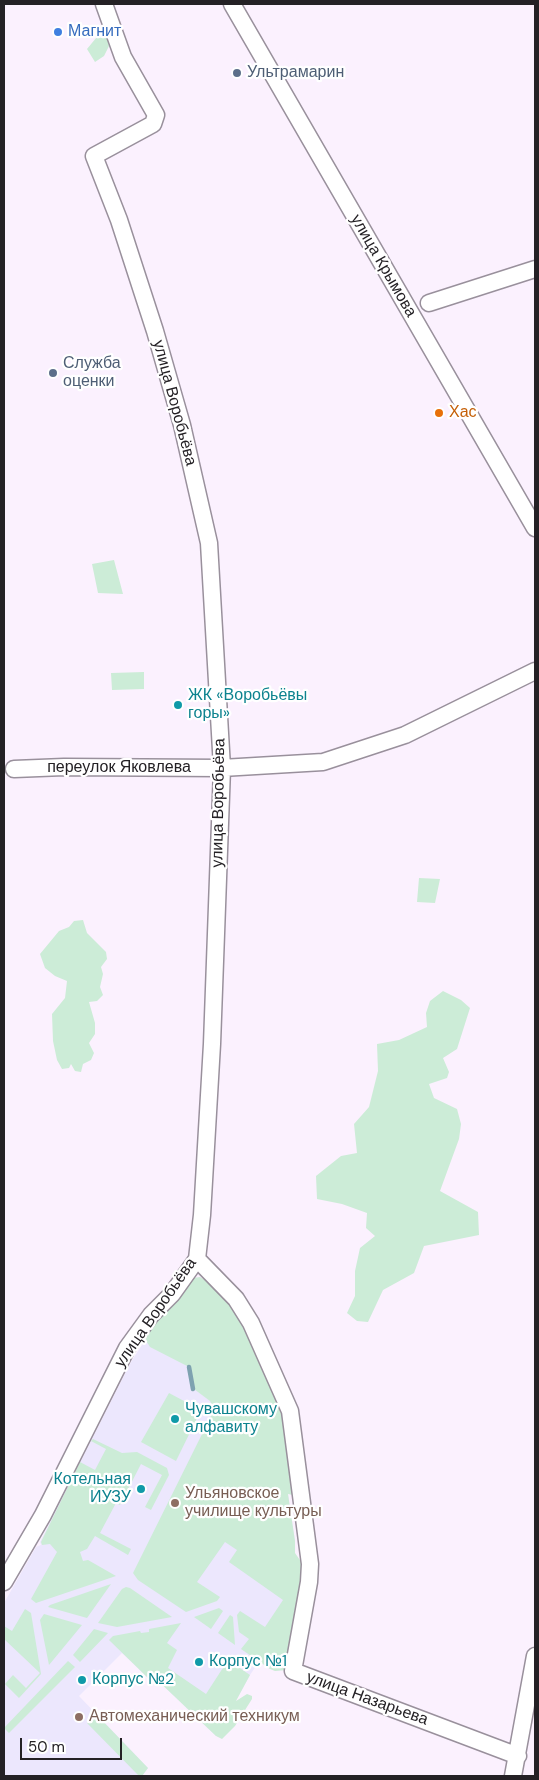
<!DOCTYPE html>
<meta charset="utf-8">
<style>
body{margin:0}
#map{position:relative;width:539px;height:1780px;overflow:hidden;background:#fbf1fe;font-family:"DM Sans",sans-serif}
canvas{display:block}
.frame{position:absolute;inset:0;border:5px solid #242125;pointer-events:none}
.scale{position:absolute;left:20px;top:1738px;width:102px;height:22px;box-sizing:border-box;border:2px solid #242125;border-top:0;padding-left:6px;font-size:15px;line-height:18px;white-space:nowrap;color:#242125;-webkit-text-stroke:4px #fff;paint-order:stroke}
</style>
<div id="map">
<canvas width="539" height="1780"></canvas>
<div class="frame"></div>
<div class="scale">50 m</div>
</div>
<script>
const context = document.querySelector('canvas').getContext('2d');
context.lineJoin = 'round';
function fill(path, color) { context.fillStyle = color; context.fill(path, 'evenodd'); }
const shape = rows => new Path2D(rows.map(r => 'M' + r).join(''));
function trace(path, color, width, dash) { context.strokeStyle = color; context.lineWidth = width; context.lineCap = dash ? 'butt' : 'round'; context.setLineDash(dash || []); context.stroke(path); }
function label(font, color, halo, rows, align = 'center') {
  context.font = font + ' "DM Sans",sans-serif'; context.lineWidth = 4.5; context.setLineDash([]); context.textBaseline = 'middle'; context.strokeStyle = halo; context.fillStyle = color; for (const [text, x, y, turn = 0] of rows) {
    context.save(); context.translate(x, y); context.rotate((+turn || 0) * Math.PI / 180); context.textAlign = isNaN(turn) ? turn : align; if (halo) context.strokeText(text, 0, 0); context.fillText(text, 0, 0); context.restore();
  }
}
fill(shape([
 [191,1283,287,1488,295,1541,293,1611,250,1675,216,1736,152,1675,148,1678,122,1653,79,1696,148,1768,142,1776,4,1776,4,1603,36,1547,41,1545,40,1542,131,1362,151,1331]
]), '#ece7fd');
fill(shape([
 [101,32,107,36,109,46,104,56,95,62,87,49],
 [114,560,123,594,98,593,92,564],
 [144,672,144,689,112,690,111,673],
 [419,878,440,879,435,903,417,902],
 [83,920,87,933,106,952,107,959,101,967,103,974,100,987,103,995,97,1001,89,1002,95,1023,95,1034,89,1043,94,1053,91,1060,83,1064,81,1072,75,1071,71,1064,69,1068,62,1069,57,1060,53,1041,52,1014,65,998,67,981,55,976,45,968,40,954,59,931,69,927,74,921],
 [443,991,461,1000,470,1008,457,1049,443,1058,449,1072,447,1078,429,1084,434,1098,457,1109,461,1124,459,1139,440,1191,478,1212,479,1235,424,1246,414,1273,383,1290,368,1322,357,1321,347,1313,355,1296,355,1271,360,1248,375,1236,366,1228,367,1213,342,1204,317,1199,316,1176,341,1156,357,1153,354,1124,369,1107,378,1071,377,1044,399,1040,427,1027,426,1013,430,1001],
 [200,1277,213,1285,245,1323,285,1420,293,1495,288,1494,295,1541,295,1553,302,1563,305,1580,287,1670,275,1671,270,1669,241,1649,249,1639,239,1632,237,1615,240,1611,265,1627,283,1600,229,1562,237,1550,225,1542,197,1582,220,1597,217,1601,186,1612,138,1580,133,1573,212,1414,213,1407,210,1401,194,1389,189,1367,150,1347,145,1339,146,1333,193,1278],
 [169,1393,201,1410,176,1461,141,1442],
 [93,1439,122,1453,137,1452,167,1468,169,1475,151,1510,145,1507,162,1475,141,1464,120,1505,116,1503,100,1533,131,1549,128,1555,95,1536,87,1549,80,1552,83,1561,88,1560,116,1576,36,1603,31,1599,57,1552,50,1544,42,1545,41,1542,80,1462,95,1470,106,1449,91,1441],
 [111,1584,87,1618,48,1607,50,1605],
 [126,1587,130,1588,172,1617,117,1627,98,1623,122,1589],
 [219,1608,223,1611,211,1629,194,1617],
 [25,1609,31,1613,41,1674,19,1698,5,1684,13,1675,26,1688,40,1673,4,1639,4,1626,12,1631],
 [44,1614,82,1625,49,1665,40,1620],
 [230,1615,233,1617,235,1645,218,1633],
 [181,1623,167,1643,177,1650,168,1668,206,1694,228,1660,250,1675,236,1701,247,1694,252,1696,252,1699,235,1726,222,1739,216,1736,152,1675,148,1678,109,1640,113,1636,140,1631,141,1633,149,1632,149,1629],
 [94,1629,108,1633,80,1662,73,1655],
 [68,1661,75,1667,9,1733,4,1728],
 [96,1714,148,1768,142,1776,139,1776,87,1723]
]), '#ccecd7');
trace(shape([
 [189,1367,193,1389]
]), '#7ea2b0', 4.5);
const minor = shape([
 [232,4,535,528],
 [429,303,535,269],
 [14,769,64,767,222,768,323,762,405,735,535,671],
 [197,1259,236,1299,251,1323,290,1411,310,1564,309,1582,293,1671,518,1756],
 [4,1582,43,1515,127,1348,151,1315,172,1294,197,1259,202,1215,212,1044,222,768,209,543,182,425,155,331,119,220,94,156,153,124,156,115,123,57,104,4],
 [513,1776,535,1656]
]);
trace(minor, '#99909c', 19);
trace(minor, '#fff', 16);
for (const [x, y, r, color] of [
 [58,32,5,"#3f7fe0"],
 [237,73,5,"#5c6f8a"],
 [53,373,5,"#5c6f8a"],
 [439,413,5,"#e8710a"],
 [178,705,5,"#0f9aa8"],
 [175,1419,5,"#0f9aa8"],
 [141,1489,5,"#0f9aa8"],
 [175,1503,5,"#8d6e63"],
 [199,1662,5,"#0f9aa8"],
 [82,1680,5,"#0f9aa8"],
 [79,1717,5,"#8d6e63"]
]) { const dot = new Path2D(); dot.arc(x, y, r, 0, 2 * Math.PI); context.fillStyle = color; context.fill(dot); trace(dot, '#fff', 2); }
label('16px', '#366cbe', '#fff', [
 ["Магнит",68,32]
], 'left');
label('16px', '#4e5e75', '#fff', [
 ["Ультрамарин",247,73],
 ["Служба",63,364],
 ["оценки",63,382]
], 'left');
label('16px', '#242125', '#fff', [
 ["улица Крымова",383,266,60],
 ["улица Воробьёва",174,403,75],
 ["переулок Яковлева",119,768],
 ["улица Воробьёва",219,803,-89],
 ["улица Воробьёва",156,1313,-55],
 ["улица Назарьева",367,1699,20]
]);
label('16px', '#c56008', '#fff', [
 ["Хас",449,413]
], 'left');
label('16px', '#0d838f', '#fff', [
 ["ЖК «Воробьёвы",188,696],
 ["горы»",188,714],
 ["Чувашскому",185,1410],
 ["алфавиту",185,1428],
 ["Котельная",131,1480,"right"],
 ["ИУЗУ",131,1498,"right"],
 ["Корпус №1",209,1662],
 ["Корпус №2",92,1680]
], 'left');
label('16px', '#785e54', '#fff', [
 ["Ульяновское",185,1494],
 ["училище культуры",185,1512],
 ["Автомеханический техникум",89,1717]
], 'left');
</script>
